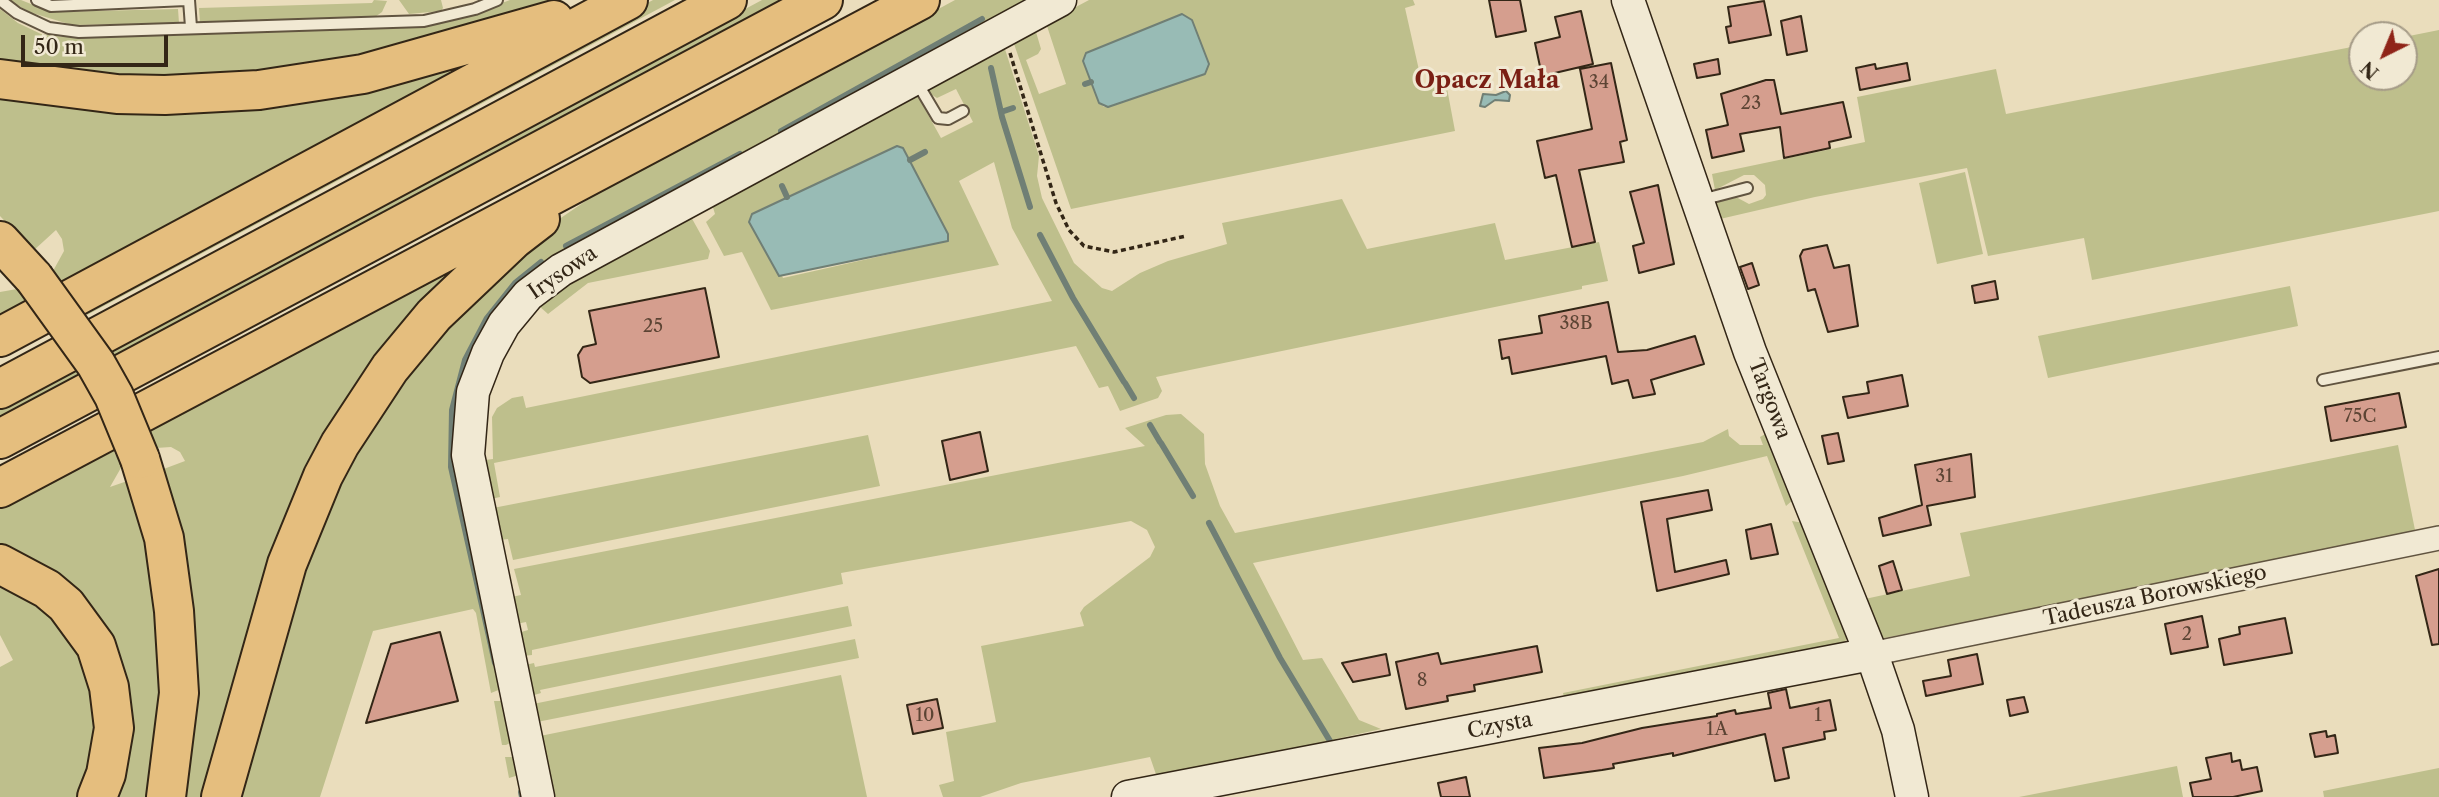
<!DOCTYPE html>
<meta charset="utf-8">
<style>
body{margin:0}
#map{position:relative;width:2439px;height:797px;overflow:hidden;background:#eaddbc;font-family:"Libre Caslon Text",serif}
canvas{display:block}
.north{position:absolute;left:2348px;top:21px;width:70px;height:70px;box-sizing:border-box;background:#f1e9d3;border:2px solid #a59b87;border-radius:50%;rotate:223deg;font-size:19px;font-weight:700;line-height:28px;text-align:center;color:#332616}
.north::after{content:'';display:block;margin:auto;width:24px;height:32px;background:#8f2418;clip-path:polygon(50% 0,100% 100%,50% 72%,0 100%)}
.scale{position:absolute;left:21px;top:35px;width:147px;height:32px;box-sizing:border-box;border:4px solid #332616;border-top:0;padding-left:9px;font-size:21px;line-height:24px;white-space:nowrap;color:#332616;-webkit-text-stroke:5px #f1e9d3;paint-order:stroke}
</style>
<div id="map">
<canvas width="2439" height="797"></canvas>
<div class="north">N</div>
<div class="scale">50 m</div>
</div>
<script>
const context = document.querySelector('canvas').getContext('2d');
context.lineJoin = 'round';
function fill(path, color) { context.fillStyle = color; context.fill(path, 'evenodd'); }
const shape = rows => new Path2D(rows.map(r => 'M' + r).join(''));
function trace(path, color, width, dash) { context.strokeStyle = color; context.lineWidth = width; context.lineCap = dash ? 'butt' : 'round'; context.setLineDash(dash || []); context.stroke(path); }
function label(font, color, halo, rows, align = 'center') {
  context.font = font + ' "Libre Caslon Text",serif'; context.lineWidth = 6; context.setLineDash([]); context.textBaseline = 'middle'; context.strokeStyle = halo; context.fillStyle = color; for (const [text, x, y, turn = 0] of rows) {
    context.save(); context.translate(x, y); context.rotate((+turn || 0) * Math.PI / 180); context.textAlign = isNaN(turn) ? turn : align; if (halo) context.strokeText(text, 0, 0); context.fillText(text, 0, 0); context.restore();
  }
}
fill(shape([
 [9,0,21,0,51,12,178,9,179,23,72,25,29,12],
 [374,0,387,1,382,12,375,17,200,23,199,8,372,3],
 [399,0,441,0,443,8,441,11,409,14],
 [510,0,563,0,427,48,204,82,0,67,0,9,18,23,41,34,63,37,403,28,460,19],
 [653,0,675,0,87,315,81,307],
 [762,0,786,0,115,360,109,350],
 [955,0,1038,0,570,252,473,361,501,689,491,693,476,613,473,609,373,631,320,797,232,797,306,543,399,376,552,224,590,198],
 [1089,0,1413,0,1415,5,1405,8,1423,88,1446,83,1455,131,1071,209,1013,41,1034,30,1036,32,1041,49,1038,54,1026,60,1039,94,1066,84,1046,23],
 [1083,61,1201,76,1104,107,1099,103],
 [2439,30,2439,211,2092,280,2084,238,1988,256,1967,168,1815,197,1720,219,1714,202,1736,197,1749,204,1763,199,1766,195,1765,185,1754,175,1744,175,1715,190,1712,174,1865,142,1857,97,1996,69,2006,114,2362,45,2362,77,2404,77,2404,37],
 [1004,46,1039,156,1037,176,1042,198,1074,263,1102,288,1112,291,1140,273,1168,261,1227,244,1222,223,1342,199,1367,249,1495,223,1505,260,1599,242,1608,281,1582,286,1582,289,1156,377,1162,391,1158,398,1120,411,1108,386,1099,388,1076,346,494,463,500,497,491,499,485,460,493,459,492,417,497,408,512,398,523,396,526,408,1052,301,1012,228,994,162,959,181,999,265,771,310,742,252,724,256,706,222,715,214,712,204,917,95,941,138,973,122,956,89,937,98,929,93,927,88],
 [897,146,903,148,948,234,948,241,783,278,752,214],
 [493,53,63,284,53,271,64,251,62,239,56,230,33,251,0,216,0,86,52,96],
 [1965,172,1983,254,1937,264,1919,183],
 [690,215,710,251,708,259,588,283,548,314,539,306,576,278],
 [506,229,386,360,211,797,183,797,161,470,185,461,180,452,171,447,156,448,146,422],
 [2290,286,2298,326,2048,378,2038,336],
 [17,289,31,301,0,317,0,292],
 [77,367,83,377,0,421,0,408],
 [1181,414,1204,434,1205,464,1220,506,1235,533,1703,442,1728,429,1729,436,1740,445,1763,445,1760,437,1767,433,1794,499,1786,506,1767,456,1683,476,1253,563,1303,660,1322,658,1359,720,1381,729,1336,739,1340,748,1159,783,1150,757,1021,783,980,797,943,797,939,785,954,781,946,732,996,722,981,646,1084,626,1080,613,1084,607,1150,557,1155,547,1147,530,1131,521,841,573,843,584,532,650,532,655,523,656,518,633,528,630,526,622,516,624,511,597,521,595,514,569,1145,446,1125,428,1166,415],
 [868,435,880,486,513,560,508,539,500,540,493,508],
 [114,440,118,448,114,452,122,466,110,487,133,479,149,530,166,680,153,797,107,797,122,704,0,553,0,501],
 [2398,445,2416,535,1884,638,1880,636,1865,599,1970,576,1960,533],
 [1792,521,1804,523,1848,637,1840,649,1566,705,1563,693,1839,638],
 [0,575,66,621,102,709,85,797,0,797,0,667,13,660,0,635],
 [848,606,852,626,540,690,541,693,531,696,525,665,534,663,535,667],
 [855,639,859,658,537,722,533,704],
 [841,675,867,797,553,797,540,736],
 [494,701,503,701,516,740,506,745,502,745],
 [505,757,516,757,519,775,509,778],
 [2177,766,2183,797,2019,797],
 [2439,768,2439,797,2324,797,2323,791]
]), '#bebf8c');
const water = shape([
 [1182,14,1192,20,1209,64,1205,74,1108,107,1099,103,1083,61,1086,53,1182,14],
 [1506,91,1510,95,1509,101,1495,100,1485,107,1480,106,1483,94,1496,95,1506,91],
 [897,146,903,148,948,234,948,241,779,276,749,222,752,214,897,146]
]);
fill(water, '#98bbb5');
trace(water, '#707f75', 2);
trace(shape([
 [991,68,1002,117,1030,207],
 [1085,84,1091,82],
 [1001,112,1013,108],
 [781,131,982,19],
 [910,160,925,152],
 [782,186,787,197],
 [1040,235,1073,298,1124,382],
 [566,246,740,154],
 [1125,383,1134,398],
 [1150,425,1160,442],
 [1161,443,1193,496],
 [1209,523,1280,658,1330,741],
 [495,663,451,467,452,410,465,360,487,318,515,283,541,262],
 [521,792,522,797]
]), '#707f75', 6);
const building = shape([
 [1489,0,1520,0,1526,31,1496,37,1489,0],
 [1764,1,1771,35,1729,43,1726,27,1731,26,1728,7,1764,1],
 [1581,11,1593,64,1542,76,1535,43,1560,37,1555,17,1581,11],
 [1801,16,1807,51,1787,55,1781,21,1801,16],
 [1718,59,1720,74,1697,78,1694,64,1718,59],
 [1611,63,1627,140,1620,142,1624,162,1579,170,1595,242,1572,247,1556,175,1545,178,1537,141,1592,129,1580,69,1611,63],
 [1907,63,1910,80,1860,90,1856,68,1875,64,1876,69,1907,63],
 [1766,80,1774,80,1781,114,1843,102,1851,137,1829,142,1830,148,1784,158,1780,127,1740,134,1744,151,1712,158,1706,130,1728,125,1721,94,1766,80],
 [1658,185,1674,264,1639,273,1633,246,1644,243,1630,192,1658,185],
 [1827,245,1834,268,1849,265,1858,326,1828,332,1815,289,1808,291,1800,256,1803,250,1827,245],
 [1752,263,1759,285,1748,289,1740,267,1752,263],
 [1995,281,1998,299,1975,303,1972,286,1995,281],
 [705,288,719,357,590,383,582,377,578,355,583,347,596,344,589,311,705,288],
 [1608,302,1618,352,1647,350,1695,336,1704,364,1651,380,1655,394,1633,398,1628,380,1612,384,1606,356,1512,374,1509,357,1502,359,1499,340,1542,333,1539,316,1608,302],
 [1902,375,1908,406,1848,418,1843,397,1869,393,1867,382,1902,375],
 [2399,393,2406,427,2331,441,2325,407,2399,393],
 [980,432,988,471,950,480,942,441,980,432],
 [1838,433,1844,461,1828,464,1822,436,1838,433],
 [1971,454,1975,497,1927,506,1931,525,1883,536,1879,518,1922,505,1915,465,1971,454],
 [1708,490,1712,510,1667,519,1675,572,1726,560,1729,574,1657,591,1641,502,1708,490],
 [1771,524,1778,554,1751,559,1746,530,1771,524],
 [1893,561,1902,590,1887,594,1879,566,1893,561],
 [2439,569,2439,644,2432,645,2416,576,2439,569],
 [2202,616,2208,647,2171,654,2165,624,2202,616],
 [2285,618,2292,653,2224,665,2219,639,2240,634,2239,627,2285,618],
 [440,632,458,701,366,723,391,644,440,632],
 [1537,646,1542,672,1474,685,1475,691,1447,696,1448,701,1406,709,1396,662,1438,653,1441,664,1537,646],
 [1386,654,1390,675,1353,682,1342,663,1386,654],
 [1977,654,1983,684,1926,696,1923,681,1951,676,1948,660,1977,654],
 [1786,689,1790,708,1830,700,1836,730,1824,732,1825,739,1783,748,1789,778,1775,781,1765,734,1673,756,1673,753,1613,764,1614,768,1602,770,1544,778,1539,748,1582,743,1642,728,1717,716,1717,714,1735,710,1736,714,1771,708,1768,693,1786,689],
 [2024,697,2028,712,2010,716,2007,700,2024,697],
 [937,699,943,728,913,734,907,705,937,699],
 [2326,731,2327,737,2335,735,2338,753,2315,757,2310,734,2326,731],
 [2231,753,2232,762,2240,760,2242,770,2257,767,2262,791,2233,797,2193,797,2190,783,2211,779,2206,758,2231,753],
 [1466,777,1470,797,1441,797,1438,783,1466,777]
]);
fill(building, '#d59e8e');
trace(building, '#332616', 2);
const lane = shape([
 [0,0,17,13,49,28,79,32,424,21,475,9,497,0],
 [37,0,51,6,186,0],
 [189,0,191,27],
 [916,81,938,118,948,119,963,111],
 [1701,200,1747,188],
 [2323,380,2439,357]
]);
const street = shape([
 [1871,654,2439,538]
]);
const secondary = shape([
 [1628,0,1750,352,1876,666,1898,730,1912,797],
 [538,797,468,455,473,392,488,353,504,324,528,295,561,270,1060,0],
 [1128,797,1871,654]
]);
const highway = shape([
 [0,79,117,94,165,95,259,90,363,74,554,20],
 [0,241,34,278],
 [0,337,628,0],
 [0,389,727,0],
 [0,439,823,0],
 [140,459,164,538,174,611,179,693,166,797],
 [0,488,920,0],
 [0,564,47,589,66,605,96,646,109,687,114,728,106,774,97,797],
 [221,797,287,564,323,476,340,444,390,368,434,315,514,239,540,219]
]);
trace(lane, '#615440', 14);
trace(street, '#615440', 26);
trace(secondary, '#332616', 35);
trace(highway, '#332616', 42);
trace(shape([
 [1010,53,1056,203,1069,230,1084,246,1114,252,1186,236]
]), '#332616', 3.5, [5, 3.5]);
trace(lane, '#f1e9d3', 10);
trace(street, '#f1e9d3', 23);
trace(secondary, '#f1e9d3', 32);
trace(highway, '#e5be7e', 38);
const highwayBridge = shape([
 [34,278,96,364,114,396,140,459]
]);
trace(highwayBridge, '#332616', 42, []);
trace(highwayBridge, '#e5be7e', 38);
label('18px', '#5c4434', null, [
 ["34",1599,83],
 ["23",1751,104],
 ["38B",1576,324],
 ["25",653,327],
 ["75C",2360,417],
 ["31",1944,477],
 ["2",2187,635],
 ["8",1422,681],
 ["10",925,716],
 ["1",1818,716],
 ["1A",1717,730]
]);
label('21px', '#332616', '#f1e9d3', [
 ["Irysowa",563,273,-34],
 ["Targowa",1769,399,69],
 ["Tadeusza Borowskiego",2155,596,-12],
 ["Czysta",1500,726,-11]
]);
label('bold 24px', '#7a1f14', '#f1e9d3', [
 ["Opacz Mała",1487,81]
]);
</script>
